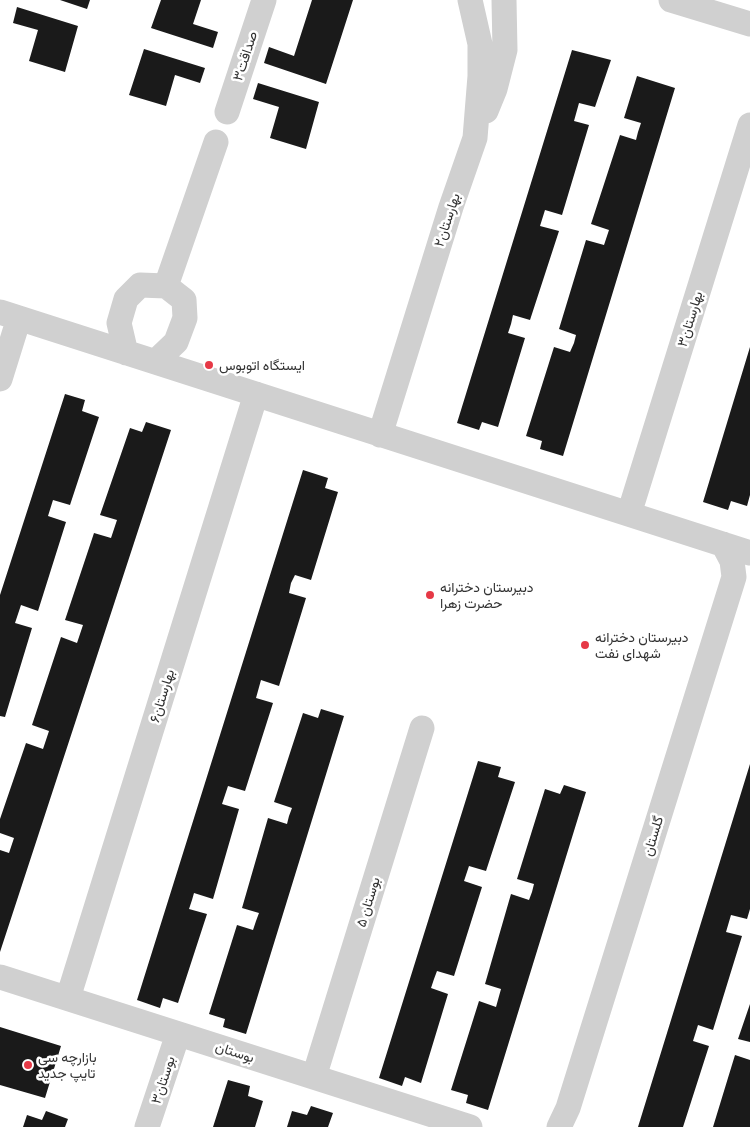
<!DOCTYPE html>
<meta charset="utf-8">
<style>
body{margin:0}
canvas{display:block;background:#fff}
</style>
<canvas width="750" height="1127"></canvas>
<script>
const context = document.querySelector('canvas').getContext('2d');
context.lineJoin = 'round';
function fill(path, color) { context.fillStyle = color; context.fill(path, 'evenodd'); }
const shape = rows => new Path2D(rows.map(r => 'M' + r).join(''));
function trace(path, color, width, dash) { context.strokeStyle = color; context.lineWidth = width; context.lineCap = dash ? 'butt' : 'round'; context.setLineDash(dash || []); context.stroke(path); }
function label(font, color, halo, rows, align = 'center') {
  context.font = font + ' Ubuntu,Vazirmatn,sans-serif'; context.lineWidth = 5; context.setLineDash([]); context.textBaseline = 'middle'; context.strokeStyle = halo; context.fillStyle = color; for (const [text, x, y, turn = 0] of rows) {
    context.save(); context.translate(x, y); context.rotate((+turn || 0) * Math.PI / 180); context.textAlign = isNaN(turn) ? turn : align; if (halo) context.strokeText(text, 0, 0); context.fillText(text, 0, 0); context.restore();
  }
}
fill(shape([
 [60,0,90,0,87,9],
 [161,0,201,0,193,24,218,32,213,48,151,28],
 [312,0,353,0,326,84,264,63,269,47,294,56],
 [17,7,78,26,65,72,29,61,38,30,13,23],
 [144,49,205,68,200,83,175,75,166,106,129,95],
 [572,50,611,60,595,107,579,103,574,121,589,125,562,215,545,210,540,226,559,231,530,320,513,315,511,324,508,333,525,338,498,427,482,422,479,430,457,423],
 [637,76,675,88,563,456,540,449,542,441,526,436,554,347,570,352,574,343,576,335,559,329,586,240,604,245,609,230,591,224,620,135,636,140,638,132,641,123,624,118],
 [258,83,319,102,306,149,270,138,279,107,253,99],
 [750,347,750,495,747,506,731,501,728,510,703,502],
 [65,394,85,400,82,411,99,417,70,505,53,500,48,516,66,522,38,611,21,605,15,623,32,628,5,717,0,716,0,595],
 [146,422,171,430,0,952,0,850,9,853,14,838,0,833,0,819,26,743,43,749,49,731,32,725,61,637,77,643,83,625,65,620,94,533,111,538,117,520,100,515,130,428,142,432],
 [303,470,328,478,325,488,338,492,311,580,295,575,291,583,289,593,306,598,279,686,261,680,256,698,273,703,245,791,228,786,222,804,239,809,213,899,194,893,192,900,189,909,207,914,178,1003,163,998,160,1008,137,1000],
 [321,709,344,716,246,1034,223,1027,225,1019,209,1014,237,925,253,930,256,921,259,913,242,908,268,818,287,824,289,816,292,808,274,802,303,713,318,718],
 [478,761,501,767,498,777,515,782,486,871,469,866,464,881,482,887,454,976,437,971,434,979,431,988,448,994,421,1083,405,1077,402,1086,379,1078],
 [750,764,750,909,747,919,731,915,726,932,742,936,713,1030,698,1025,693,1041,709,1046,683,1127,638,1127],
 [564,785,586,792,488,1110,466,1103,468,1095,451,1090,479,1001,496,1007,501,989,485,984,511,894,529,900,532,892,534,884,517,879,545,789,560,794],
 [750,1004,750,1042,738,1039],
 [0,1027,61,1046,45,1098,0,1085],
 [735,1055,750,1060,750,1127,713,1127],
 [228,1080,250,1086,248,1096,263,1101,255,1127,213,1127],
 [311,1106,333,1113,328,1127,287,1127,292,1111,307,1115],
 [46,1111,68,1119,65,1127,23,1127,27,1115,42,1120]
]), '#1a1a1a');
trace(shape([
 [671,0,750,24],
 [486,111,495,89,505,50,504,0],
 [227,112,264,0],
 [166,286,216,142],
 [0,312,750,553],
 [126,353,119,323,126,299,140,285,166,286,184,300,185,318,176,342,155,362],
 [0,379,19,318],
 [380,435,451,207,475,138,480,76,480,44,470,0],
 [629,514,750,125],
 [0,977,470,1127],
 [68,998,256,394],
 [314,1077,422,728],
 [147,1127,178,1034],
 [559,1127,568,1108,734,577,732,561,723,544]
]), '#d0d0d0', 25);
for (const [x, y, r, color] of [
 [209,365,5,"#e63946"],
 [430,595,5,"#e63946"],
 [585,645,5,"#e63946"],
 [28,1065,5,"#e63946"]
]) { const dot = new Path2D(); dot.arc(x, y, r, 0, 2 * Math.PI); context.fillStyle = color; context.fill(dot); trace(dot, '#fff', 2); }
label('14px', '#333', '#fff', [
 ["صداقت۳",245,56,-72],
 ["بهارستان۲",447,220,-72],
 ["بهارستان۳",690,319,-73],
 ["بهارستان۶",162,696,-73],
 ["گلستان",653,836,-73],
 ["بوستان ۵",368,902,-73],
 ["بوستان",235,1052,18],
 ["بوستان۳",163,1080,-72]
]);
label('14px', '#333', '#fff', [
 ["ایستگاه اتوبوس",219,365],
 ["دبیرستان دخترانه",440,587],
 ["حضرت زهرا",440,603],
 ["دبیرستان دخترانه",595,637],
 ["شهدای نفت",595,653],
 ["بازارچه سی",38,1057],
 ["تایپ جدید",38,1073]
], 'left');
</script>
